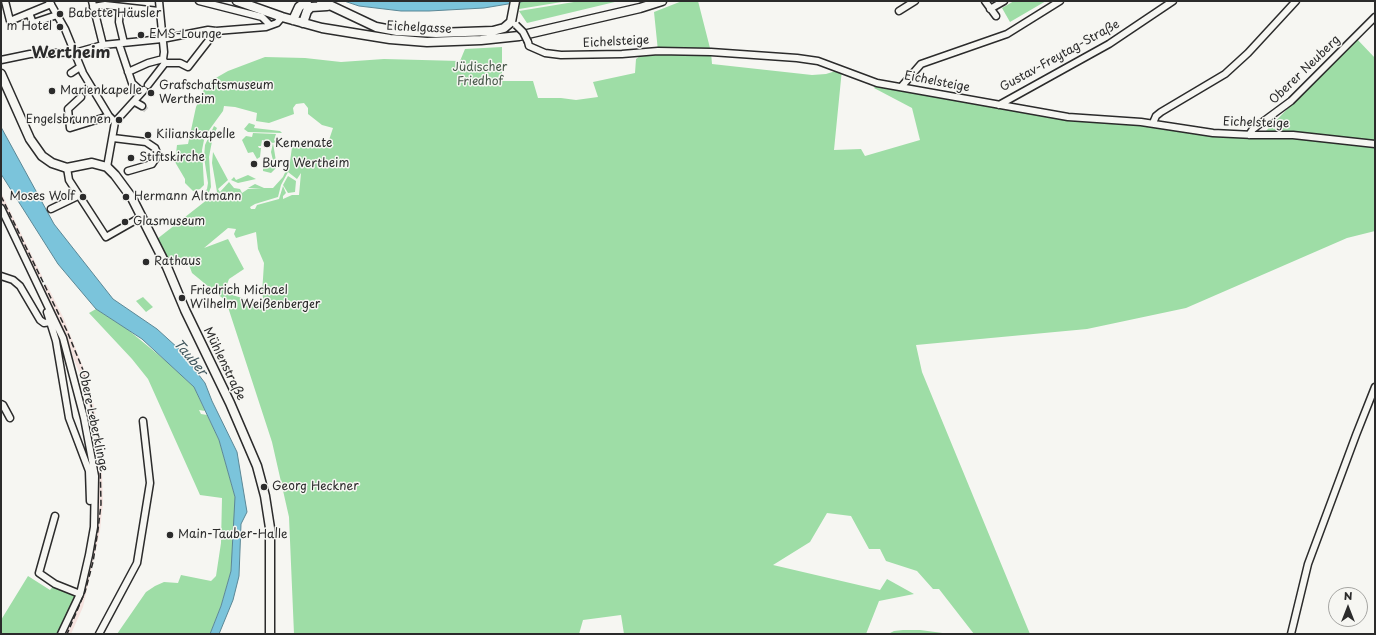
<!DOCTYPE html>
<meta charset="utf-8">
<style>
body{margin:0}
#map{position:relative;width:1376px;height:635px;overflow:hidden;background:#f6f6f2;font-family:"Playpen Sans",sans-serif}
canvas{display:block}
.frame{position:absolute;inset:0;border:2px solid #2b2b2b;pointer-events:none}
.north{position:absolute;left:1328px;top:587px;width:40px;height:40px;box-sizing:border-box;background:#f6f6f2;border:1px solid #a5a5a2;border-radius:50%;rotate:0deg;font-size:11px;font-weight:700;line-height:16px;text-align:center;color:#2b2b2b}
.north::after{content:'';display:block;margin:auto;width:14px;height:18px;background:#2b2b2b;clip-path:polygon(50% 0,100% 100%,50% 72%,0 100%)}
</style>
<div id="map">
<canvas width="1376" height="635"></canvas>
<div class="frame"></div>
<div class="north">N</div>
</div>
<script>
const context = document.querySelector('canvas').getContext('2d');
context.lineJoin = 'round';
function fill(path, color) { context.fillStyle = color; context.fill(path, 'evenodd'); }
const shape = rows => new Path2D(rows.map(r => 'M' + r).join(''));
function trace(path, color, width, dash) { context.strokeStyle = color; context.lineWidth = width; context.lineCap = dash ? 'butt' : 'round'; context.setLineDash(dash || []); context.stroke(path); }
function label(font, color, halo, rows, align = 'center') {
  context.font = font + ' "Playpen Sans",sans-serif'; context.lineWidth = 3; context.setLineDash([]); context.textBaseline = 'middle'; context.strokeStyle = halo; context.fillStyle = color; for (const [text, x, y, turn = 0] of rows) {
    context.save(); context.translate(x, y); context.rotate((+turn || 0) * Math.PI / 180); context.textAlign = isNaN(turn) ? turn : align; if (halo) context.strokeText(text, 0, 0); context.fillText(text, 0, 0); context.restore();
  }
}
fill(shape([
 [1,192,15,221,43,278,39,277,36,272,7,216,1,203],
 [47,285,64,319,89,382,101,441,103,503,100,531,83,607,71,634,65,634,81,595,96,530,99,505,97,446,94,424,82,379,43,286]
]), '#f5e3df');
fill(shape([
 [526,1,568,1,519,9,520,2],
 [580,1,619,1,527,23,519,11],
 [682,1,698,1,711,52,712,64,812,75,826,74,842,69,834,150,861,149,865,156,920,140,912,108,874,88,877,83,1038,112,1147,119,1198,128,1265,132,1356,38,1375,58,1375,231,1347,238,1186,308,1087,329,916,345,922,372,1030,634,974,634,939,589,933,589,917,571,886,561,880,549,869,549,851,516,827,513,810,542,773,565,880,590,887,579,914,594,879,601,866,634,624,634,621,615,583,620,579,634,294,634,289,517,272,442,226,301,192,273,188,262,168,262,157,239,217,192,212,163,213,152,228,180,218,189,220,192,229,182,234,188,240,189,242,193,248,189,262,189,248,188,255,184,264,188,273,188,283,177,290,162,292,147,302,143,312,145,329,140,333,128,322,125,308,114,308,108,304,103,296,104,293,108,294,114,269,123,256,121,257,113,235,107,224,106,223,111,207,133,204,140,202,150,204,185,200,189,193,191,185,183,185,179,175,162,177,145,188,144,196,107,207,83,228,71,265,57,305,58,341,62,384,59,460,61,465,49,502,47,502,81,533,81,538,98,561,98,576,100,598,97,593,82,635,73,636,59,647,51,658,51,654,12],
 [288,172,297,179,301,173,299,195,292,195,283,199,283,196,286,193,283,186,279,199,257,205,255,209,251,209,250,207,255,204,278,197,281,185],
 [228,228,236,229,234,234,236,238,256,232,258,249,264,263,262,294,265,304,260,308,242,298,229,294,226,287,229,279,244,269,228,239,204,248],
 [1014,1,1046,1,1010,22,1002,8],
 [249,123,255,125,254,128,280,131,282,133,248,132,244,129],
 [214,126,217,128,213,136,209,157,211,187,209,192,205,196,203,194,207,189,208,183,204,157,205,145],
 [253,133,276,134,274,140,276,142,273,143,277,167,271,173,263,171,263,167,274,165,271,152,273,143,262,140,261,146,258,146,259,148,261,148,260,157,257,159,253,152,248,153,242,140,246,136,252,137],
 [248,175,256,179,238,183,231,180,234,177,236,180],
 [288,176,296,181,295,192,288,193,283,185],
 [143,297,153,307,146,312,136,301],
 [96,309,127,329,166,361,194,387,205,411,199,410,201,414,207,415,219,440,235,497,235,518,231,571,221,606,210,634,117,634,146,592,155,586,164,582,178,583,181,575,211,581,216,576,221,543,222,498,200,495,148,379,132,359,89,313],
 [28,576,50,590,55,584,80,594,61,634,1,634,1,620],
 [903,630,920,630,950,634,888,634,894,631]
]), '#9edda6');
const water = shape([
 [344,1,526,1,484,8,429,11,401,11,359,6,344,1],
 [1,127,54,224,113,299,157,329,179,349,205,383,212,401,237,452,247,512,241,524,239,576,233,600,219,634,210,634,221,606,231,571,235,497,219,440,194,387,142,339,96,309,58,264,1,174,1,127]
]);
fill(water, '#7bc4db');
trace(water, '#5b8795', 1);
trace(shape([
 [81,97,86,92],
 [142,106,148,112]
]), '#cdcdca', 6, [6, 3]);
const street = shape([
 [5,1,10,21,51,4],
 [49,1,65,29,83,73,109,116,115,122],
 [92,1,103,45],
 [159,1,164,52,163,59,165,63],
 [199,1,262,17,270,25],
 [985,1,996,16],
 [93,7,105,5,159,11],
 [120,7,119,22,124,43],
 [990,9,1004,1],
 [899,11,915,1],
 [29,13,33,23,57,15],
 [528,42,529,46,545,53,561,55,622,54,658,51,711,52,797,58,818,61,877,83,1068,117,1141,122,1213,133,1254,135,1293,135,1375,144],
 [119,44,132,83,142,92],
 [1,60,30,54,78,52,103,45,162,39,208,30,216,31,266,27,277,23,282,17],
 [128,72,148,63,163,59],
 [71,73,80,67],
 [148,85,165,63,180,63,188,67,216,31],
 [902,86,921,64,1007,34,1060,1],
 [81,97,68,109,70,128,109,116],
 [135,102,142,106],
 [999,105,1109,44,1173,1],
 [115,122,144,90],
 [1153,123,1156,116,1161,112,1225,74,1248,53,1296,1],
 [1249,135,1253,129,1291,101,1375,17],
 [113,138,146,142,155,148,158,155,152,164,128,171],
 [107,167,115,122],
 [67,168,69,180,106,237,141,217],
 [1,208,63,338,84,418,95,476,94,527,89,555,80,594,61,634],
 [51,209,78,196],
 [1,276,13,280,20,286,40,320,44,323,51,322],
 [47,312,56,341,69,418,89,471,90,501],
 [1,404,3,405,10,418],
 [55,516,39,573,55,584,80,594],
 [99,634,137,563,150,483,143,421],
 [1291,634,1308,564,1356,435,1375,387]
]);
const secondary = shape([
 [237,1,282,17,322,28,390,39,427,42,481,40,519,36,640,8,662,1],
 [321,1,376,27,397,31,436,33,493,31,504,28,511,22,515,1],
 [293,20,299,7,307,1],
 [303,23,307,11,311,7,327,6],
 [1,74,30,139,42,156,52,163,67,168,92,163,107,167,115,175,132,198,167,267,185,310,230,403,257,466,265,496,270,528,270,634]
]);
trace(street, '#2b2b2b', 9);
trace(secondary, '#2b2b2b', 11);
trace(street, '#f6f6f2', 6);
trace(secondary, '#f6f6f2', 8);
trace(shape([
 [1,196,67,331,83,370,97,431,100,460,101,504,98,530,93,562,85,592,67,634]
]), '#2b2b2b', 1.5, [6, 3]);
const streetBridge = shape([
 [516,25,523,32,528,42]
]);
trace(streetBridge, '#2b2b2b', 9, []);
trace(streetBridge, '#f6f6f2', 6);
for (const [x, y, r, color] of [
 [60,14,4,"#2b2b2b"],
 [60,27,4,"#2b2b2b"],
 [141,35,4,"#2b2b2b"],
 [52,91,4,"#2b2b2b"],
 [151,93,4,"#2b2b2b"],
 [119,120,4,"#2b2b2b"],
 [148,135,4,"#2b2b2b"],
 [267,144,4,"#2b2b2b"],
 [131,158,4,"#2b2b2b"],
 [254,164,4,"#2b2b2b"],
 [83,197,4,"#2b2b2b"],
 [126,197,4,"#2b2b2b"],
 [125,222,4,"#2b2b2b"],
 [146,262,4,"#2b2b2b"],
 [182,298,4,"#2b2b2b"],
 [264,487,4,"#2b2b2b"],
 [170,535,4,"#2b2b2b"]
]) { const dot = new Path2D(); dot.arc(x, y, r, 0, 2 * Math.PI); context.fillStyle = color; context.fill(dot); trace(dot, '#f6f6f2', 1.5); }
label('12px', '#2b2b2b', '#f6f6f2', [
 ["Babette Häusler",68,14],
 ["m Hotel",52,27,"right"],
 ["EMS-Lounge",149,35],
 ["Grafschaftsmuseum",159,86],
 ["Wertheim",159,100],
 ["Marienkapelle",60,91],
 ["Engelsbrunnen",111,120,"right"],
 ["Kilianskapelle",156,135],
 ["Kemenate",275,144],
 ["Stiftskirche",139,158],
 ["Burg Wertheim",262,164],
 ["Moses Wolf",75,197,"right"],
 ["Hermann Altmann",134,197],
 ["Glasmuseum",133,222],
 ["Rathaus",154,262],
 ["Friedrich Michael",190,291],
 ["Wilhelm Weißenberger",190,305],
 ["Georg Heckner",272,487],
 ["Main-Tauber-Halle",178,535]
], 'left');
label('12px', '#2b2b2b', '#f6f6f2', [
 ["Eichelgasse",419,28,3],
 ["Eichelsteige",616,42,-3],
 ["Gustav-Freytag-Straße",1060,56,-29],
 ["Oberer Neuberg",1305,70,-44],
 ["Eichelsteige",937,82,11],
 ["Eichelsteige",1256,123,2],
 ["Mühlenstraße",224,364,64],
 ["Obere Leberklinge",93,421,78]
]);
label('12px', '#48584a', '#f6f6f2', [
 ["Jüdischer",480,68],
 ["Friedhof",480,82]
]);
label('italic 13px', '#435960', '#f6f6f2', [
 ["Tauber",190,358,50]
]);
label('bold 16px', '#2b2b2b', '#f6f6f2', [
 ["Wertheim",71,54]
]);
</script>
